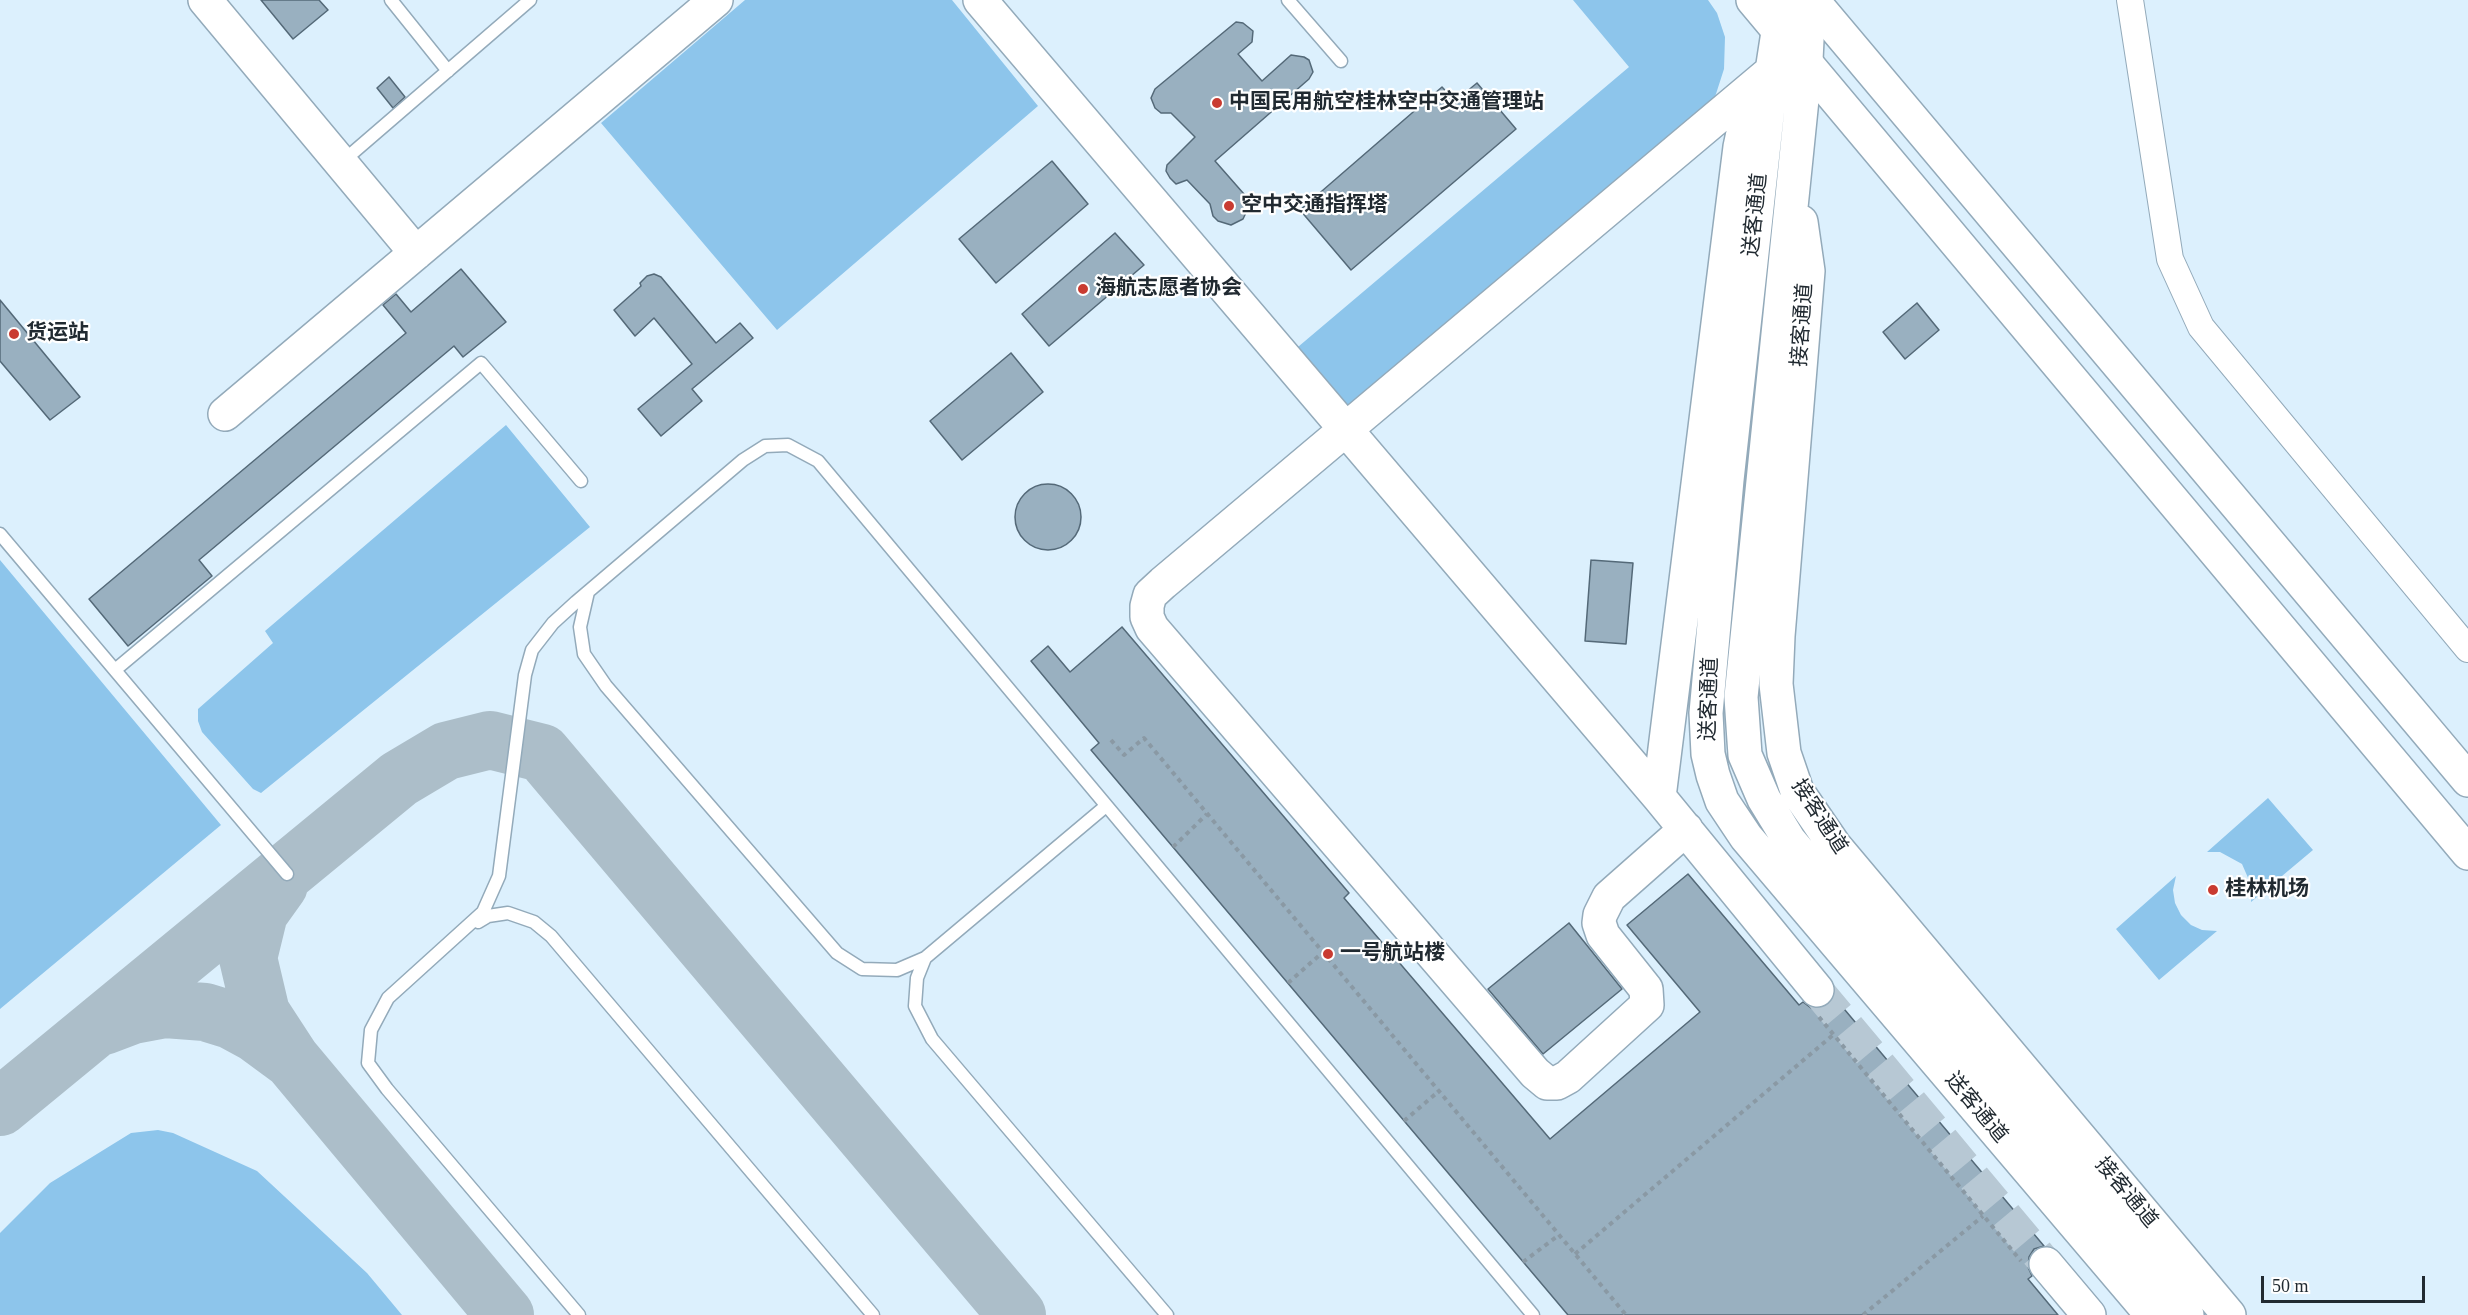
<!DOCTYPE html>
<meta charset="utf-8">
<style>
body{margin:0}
#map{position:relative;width:2468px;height:1315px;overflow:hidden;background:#dcf0fd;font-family:"Times New Roman",serif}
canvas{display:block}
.scale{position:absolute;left:2261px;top:1276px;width:164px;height:27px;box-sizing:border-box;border:3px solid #212a31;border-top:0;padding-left:8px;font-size:18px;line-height:21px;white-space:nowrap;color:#212a31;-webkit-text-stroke:4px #fff;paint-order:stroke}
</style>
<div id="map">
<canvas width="2468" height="1315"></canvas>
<div class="scale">50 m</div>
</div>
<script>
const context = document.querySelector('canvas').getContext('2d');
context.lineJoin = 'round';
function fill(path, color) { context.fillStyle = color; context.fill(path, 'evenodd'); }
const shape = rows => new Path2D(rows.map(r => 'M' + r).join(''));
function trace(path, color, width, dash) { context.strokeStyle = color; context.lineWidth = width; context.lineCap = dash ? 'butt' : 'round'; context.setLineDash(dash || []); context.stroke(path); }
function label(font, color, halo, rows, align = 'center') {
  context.font = font + ' "Times New Roman","Noto Sans SC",serif'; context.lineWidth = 4.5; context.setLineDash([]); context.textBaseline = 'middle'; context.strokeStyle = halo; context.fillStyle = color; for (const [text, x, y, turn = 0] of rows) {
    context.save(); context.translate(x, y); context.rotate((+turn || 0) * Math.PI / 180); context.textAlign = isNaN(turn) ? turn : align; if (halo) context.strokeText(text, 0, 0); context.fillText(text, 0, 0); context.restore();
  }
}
fill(shape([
 [745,0,952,0,1038,106,777,330,601,123],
 [1573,0,1708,0,1717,13,1725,37,1724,69,1715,97,1674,136,1346,414,1292,352,1629,67],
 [506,425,590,527,261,793,253,789,202,732,198,721,198,709,273,643,265,631],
 [0,560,221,825,0,1009],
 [2268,798,2313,850,2251,902,2252,887,2242,864,2220,852,2207,852],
 [2176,876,2173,890,2175,903,2181,915,2191,925,2202,930,2217,931,2159,980,2116,929],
 [158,1130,173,1133,257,1171,367,1273,402,1315,0,1315,0,1233,50,1183,131,1133]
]), '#8dc5eb');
trace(shape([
 [279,885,259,913,248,958,261,1013,291,1059,505,1315],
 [104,1026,133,1015,165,1009,205,1012,231,1020,255,1033,289,1058],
 [0,1107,399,779,446,751,490,740,542,753,1017,1315]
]), '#acbec9', 58);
const building = shape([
 [261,0,319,0,328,10,293,39,261,0],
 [1236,22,1243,23,1253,31,1252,42,1238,54,1262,81,1291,55,1304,57,1309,60,1313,72,1309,79,1215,161,1251,202,1243,219,1231,225,1218,221,1213,216,1210,204,1187,180,1176,184,1170,178,1166,171,1167,165,1195,137,1171,113,1161,113,1155,108,1151,98,1155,89,1236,22],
 [389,77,405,97,393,108,377,88,389,77],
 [1477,83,1516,129,1351,270,1300,210,1442,87,1455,101,1477,83],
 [1052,161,1088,204,996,283,959,239,1052,161],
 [1115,233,1144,265,1049,346,1022,314,1115,233],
 [461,269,506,322,463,357,454,346,199,560,212,576,128,646,89,599,406,333,383,305,396,294,411,312,461,269],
 [654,274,661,277,716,343,740,323,753,338,692,389,702,401,661,436,638,409,692,364,654,318,635,336,614,310,641,286,640,283,647,276,654,274],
 [0,300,80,397,50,420,0,361,0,300],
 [1917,303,1939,330,1905,359,1883,332,1917,303],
 [1011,353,1043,392,962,460,930,421,1011,353],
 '1015 517a33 33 0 1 1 66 0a33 33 0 1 1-66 0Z',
 [1591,560,1633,563,1626,644,1585,641,1591,560],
 [1122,627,1349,893,1344,898,1550,1139,1700,1012,1627,925,1688,874,1799,1005,1803,1002,1811,1008,1821,1008,1829,1004,1834,997,2044,1246,2034,1249,2029,1257,2028,1267,2032,1276,2028,1279,2058,1315,1568,1315,1091,750,1099,743,1031,661,1048,646,1070,672,1122,627],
 [1569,923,1622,989,1543,1054,1488,989,1569,923]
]);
fill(building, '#99b0c0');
trace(building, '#546978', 1.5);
trace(shape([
 [1817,990,2046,1264]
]), '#b7c8d4', 33, [33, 16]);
const lane = shape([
 [391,0,448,71],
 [1288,0,1341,61],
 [342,162,530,0],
 [0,534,287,874],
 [588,592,580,627,584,654,606,686,837,953,862,969,897,970,925,958,1106,806],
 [115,670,481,363,581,481],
 [478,922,488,916,508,913,534,922,551,936,873,1315],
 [925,958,917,978,915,1006,932,1039,1167,1315],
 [579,1315,387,1089,368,1063,371,1030,388,998,483,912,499,876,525,675,532,650,553,623,576,602,743,460,765,446,788,445,818,461,1533,1315]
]);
const street = shape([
 [2130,0,2170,259,2201,327,2468,649]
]);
const secondary = shape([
 [205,0,416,253],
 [980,0,1659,797,1817,990],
 [1783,0,1772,71,1727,480,1706,713,1708,754,1713,775,1722,801,1746,837,2152,1315],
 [1809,0,1806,60,1741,697,1745,755,1764,799,1789,840,2187,1315],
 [1801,222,1808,271,1778,636,1776,684,1784,753,1797,791,1834,845,2229,1315],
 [225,414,716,0],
 [1659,797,1740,147,1752,91],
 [1686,829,1609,897,1600,915,1599,923,1603,935,1646,989,1647,1005,1568,1077,1557,1083,1547,1083,1535,1073,1152,628,1147,617,1147,606,1150,595,1163,583,1772,71],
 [2046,1264,2089,1315]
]);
const highway = shape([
 [1753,0,2468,853],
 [1812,0,2468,780]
]);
trace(lane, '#93aaba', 15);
trace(street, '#93aaba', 28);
trace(secondary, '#93aaba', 36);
trace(highway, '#93aaba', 36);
trace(shape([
 [1111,740,1124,755,1144,738,1626,1315],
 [1173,847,1207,814],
 [1288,983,1323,952],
 [1819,1017,2021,1261],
 [1404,1121,1439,1091],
 [1575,1254,1833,1035],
 [1523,1262,1559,1235],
 [1863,1315,1983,1216]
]), '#8a99a4', 4, [4.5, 4.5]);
trace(lane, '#fff', 12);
trace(street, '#fff', 26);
trace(secondary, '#fff', 33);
trace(highway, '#fff', 33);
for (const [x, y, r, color] of [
 [1217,103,6,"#c93b31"],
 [1229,206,6,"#c93b31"],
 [1083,289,6,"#c93b31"],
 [14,334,6,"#c93b31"],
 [2213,890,6,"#c93b31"],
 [1328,954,6,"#c93b31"]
]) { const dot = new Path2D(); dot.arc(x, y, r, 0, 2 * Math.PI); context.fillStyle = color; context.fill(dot); trace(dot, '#fff', 2); }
label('bold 21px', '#212a31', '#fff', [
 ["中国民用航空桂林空中交通管理站",1229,103],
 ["空中交通指挥塔",1241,206],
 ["海航志愿者协会",1095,289],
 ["货运站",26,334],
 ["桂林机场",2225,890],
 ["一号航站楼",1340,954]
], 'left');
label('21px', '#212a31', '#fff', [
 ["送客通道",1756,215,-84],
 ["接客通道",1803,325,-86],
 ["送客通道",1710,699,-88],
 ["接客通道",1819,817,57],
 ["送客通道",1976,1108,50],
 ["接客通道",2126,1193,50]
]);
</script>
